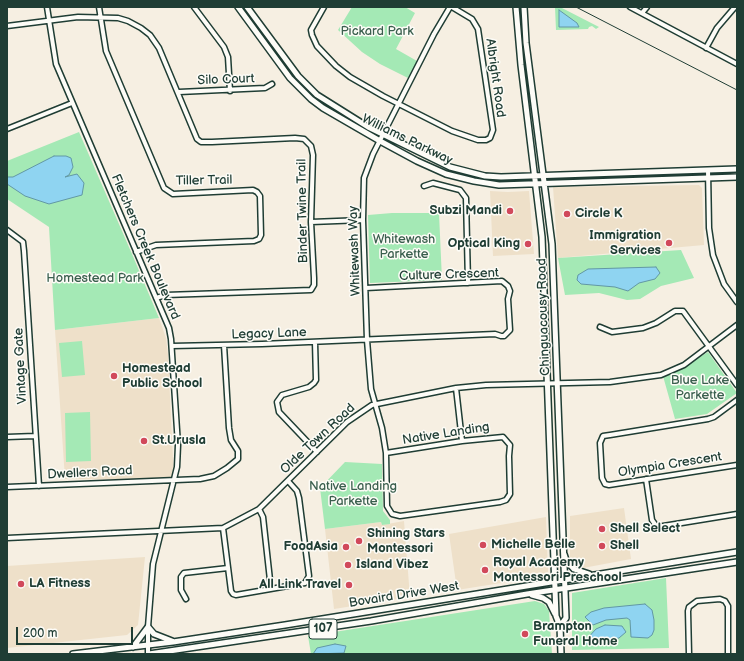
<!DOCTYPE html>
<style>
body{margin:0}
#map{position:relative;width:744px;height:661px;overflow:hidden;background:#f6efe2;font-family:"Balsamiq Sans",sans-serif}
canvas{display:block}
.frame{position:absolute;inset:0;border:8px solid #1f3d34;pointer-events:none}
.scale{position:absolute;left:16px;top:627px;width:117px;height:18px;box-sizing:border-box;border:2px solid #1f3d34;border-top:0;padding-left:5px;font-size:12px;line-height:14px;white-space:nowrap;color:#1f3d34;-webkit-text-stroke:3px #fdfcf7;paint-order:stroke}
</style>
<div id="map">
<canvas width="744" height="661"></canvas>
<div class="frame"></div>
<div class="scale">200 m</div>
</div>
<script>
const context = document.querySelector('canvas').getContext('2d');
context.lineJoin = 'round';
function fill(path, color) { context.fillStyle = color; context.fill(path, 'evenodd'); }
const shape = rows => new Path2D(rows.map(r => 'M' + r).join(''));
function trace(path, color, width, dash) { context.strokeStyle = color; context.lineWidth = width; context.lineCap = dash ? 'butt' : 'round'; context.setLineDash(dash || []); context.stroke(path); }
function label(font, color, halo, rows, align = 'center') {
  context.font = font + ' "Balsamiq Sans",sans-serif'; context.lineWidth = 3; context.setLineDash([]); context.textBaseline = 'middle'; context.strokeStyle = halo; context.fillStyle = color; for (const [text, x, y, turn = 0] of rows) {
    context.save(); context.translate(x, y); context.rotate((+turn || 0) * Math.PI / 180); context.textAlign = isNaN(turn) ? turn : align; if (halo) context.strokeText(text, 0, 0); context.fillText(text, 0, 0); context.restore();
  }
}
fill(shape([
 [699,185,702,188,704,245,558,258,553,187],
 [490,191,508,192,529,191,534,254,493,256],
 [159,318,166,338,168,355,174,480,65,479,55,330],
 [624,508,631,559,583,568,576,565,570,559,570,516],
 [546,517,548,572,545,576,457,590,449,534],
 [404,521,410,597,334,609,325,529,381,522,382,525],
 [145,557,138,625,127,635,7,648,7,566]
]), '#eee0c9');
fill(shape([
 [352,7,405,7,415,13,396,49,417,61,408,78,380,64,362,52,338,30],
 [555,7,560,7,599,27,596,29,592,26,589,27,588,29,556,30],
 [79,132,132,254,159,318,55,330,49,227,7,199,7,161],
 [392,213,439,213,442,280,370,283,368,215],
 [681,250,694,278,661,286,640,299,627,300,599,293,565,295,558,258],
 [82,341,85,375,62,377,59,343],
 [708,352,737,393,707,414,675,419,663,376,683,367],
 [90,412,91,461,66,462,65,413],
 [345,462,382,464,383,511,390,520,390,524,382,525,381,522,325,529,320,488],
 [666,578,669,648,572,650,572,593],
 [535,601,544,604,549,611,552,654,311,654,308,636]
]), '#a4e9b5');
const water = shape([
 [559,10,577,23,579,27,559,27,559,10],
 [54,156,66,156,71,158,73,167,69,175,65,177,77,174,84,183,82,195,49,204,25,196,7,184,7,177,13,177,54,156],
 [656,267,660,273,655,279,639,283,628,291,615,287,581,284,577,280,578,275,588,269,656,267],
 [645,604,652,610,654,620,654,630,652,635,648,638,631,637,630,620,627,618,606,620,593,625,585,617,591,612,604,608,645,604],
 [605,625,622,626,626,632,619,638,586,644,584,642,596,629,605,625],
 [335,644,346,646,344,653,313,654,317,648,335,644]
]);
fill(water, '#8fd4f1');
trace(water, '#6298a5', 1);
const minor = shape([
 [47,7,56,64,169,328,171,339,178,445,177,467,153,564,148,627,148,654],
 [99,7,106,51,164,188,173,194,253,190,257,192,260,196,261,235,259,239,254,241,156,245,136,252],
 [194,7,224,47,228,57,230,91],
 [324,7,311,30,312,35,317,46,336,66,350,77,383,96,452,131,478,140,486,140,490,138,493,130,478,29,472,19,452,7],
 [630,7,737,64],
 [642,13,647,7],
 [7,26,78,17,118,18,128,21,141,28,150,35,159,48,197,139,201,142,212,142,295,138,304,139,311,146,313,155,311,222,314,278,314,285,311,290,166,295,156,298],
 [706,48,717,28,735,7],
 [179,92,265,88,272,84],
 [7,129,72,103],
 [708,170,709,228,713,255,724,284,737,302],
 [424,186,433,183,460,190,466,198,468,283],
 [311,222,363,220],
 [7,230,23,242,24,251,39,486],
 [600,327,612,332,643,328,656,323,675,311,683,311,737,385],
 [315,342,316,380,314,383,309,387,282,395,277,402,279,412,317,452],
 [172,346,262,344,495,334,501,336,504,336,510,330,508,299,510,291,508,286,502,281,366,288],
 [456,388,462,441],
 [737,400,714,417,708,419,610,435,603,436,600,443,602,478,605,484,609,485,737,465],
 [7,437,35,436],
 [386,453,462,441,503,437,510,445,509,456,510,494,506,500,500,502,400,516,392,514,387,506,386,453,382,428,371,389,367,340,363,220,364,178,373,154,434,34,450,7],
 [646,479,652,520,657,527,737,514],
 [7,487,200,479,214,476,227,468,238,459,238,451,231,440,229,428,224,345],
 [259,509,263,517,271,589],
 [223,528,231,591,233,594,236,595,305,583,309,576,299,498,297,491,288,481],
 [7,538,223,528,259,509,347,422,372,405,456,388,486,385,610,382,661,375,684,365,737,325],
 [186,599,181,590,181,577,184,573,228,568],
 [689,654,688,611,689,607,697,601,720,599,725,601,728,606,728,654]
]);
const major = shape([
 [238,7,290,78,311,99,323,108,380,141,417,161,446,174,474,181,499,185,737,177],
 [247,7,298,76,317,95,368,127,450,167,485,176,501,177,737,169],
 [516,7,521,65,542,237,556,616,560,626,561,654],
 [524,7,526,43,552,244,566,618,560,626],
 [564,554,566,560,574,569,589,574],
 [532,595,543,598,549,602,555,614],
 [148,627,154,634,172,641],
 [133,647,148,627],
 [73,654,173,642,285,625,737,552],
 [149,654,371,621,527,594,737,562]
]);
trace(minor, '#1f3d34', 7);
trace(major, '#1f3d34', 8);
trace(minor, '#fdfcf7', 4);
trace(major, '#fdfcf7', 5);
trace(shape([
 [576,7,737,90]
]), '#1f3d34', 1);
for (const [x, y, r, color] of [
 [510,211,4,"#d1495b"],
 [567,214,4,"#d1495b"],
 [669,243,4,"#d1495b"],
 [528,244,4,"#d1495b"],
 [114,376,4,"#d1495b"],
 [144,441,4,"#d1495b"],
 [602,529,4,"#d1495b"],
 [359,541,4,"#d1495b"],
 [483,545,4,"#d1495b"],
 [602,546,4,"#d1495b"],
 [346,547,4,"#d1495b"],
 [348,565,4,"#d1495b"],
 [485,570,4,"#d1495b"],
 [21,584,4,"#d1495b"],
 [349,585,4,"#d1495b"],
 [525,634,4,"#d1495b"]
]) { const dot = new Path2D(); dot.arc(x, y, r, 0, 2 * Math.PI); context.fillStyle = color; context.fill(dot); trace(dot, '#fdfcf7', 1.5); }
for (const [x, y, w] of [
 [323,629,28]
]) { const box = new Path2D(); box.roundRect(x - w / 2, y - 10, w, 20, 3); context.fillStyle = '#fdfcf7'; context.fill(box); trace(box, '#1f3d34', 1); }
label('bold 12px', '#1f3d34', null, [
 ["107",323,629]
]);
label('13px', '#3a5f4e', '#fdfcf7', [
 ["Pickard Park",377,32],
 ["Whitewash",404,240],
 ["Parkette",404,255],
 ["Homestead Park",95,279],
 ["Blue Lake",700,381],
 ["Parkette",700,396],
 ["Native Landing",353,487],
 ["Parkette",353,502]
]);
label('13px', '#1f3d34', '#fdfcf7', [
 ["Albright Road",495,78,82],
 ["Silo Court",226,80,-2],
 ["Williams Parkway",407,140,26],
 ["Tiller Trail",204,181,-1],
 ["Binder Twine Trail",303,211,-91],
 ["Fletchers Creek Boulevard",145,247,67],
 ["Whitewash Way",355,251,-92],
 ["Culture Crescent",449,275,-2],
 ["Chinguacousy Road",544,317,-92],
 ["Legacy Lane",269,334,-2],
 ["Vintage Gate",21,366,-93],
 ["Native Landing",446,434,-9],
 ["Olde Town Road",318,439,-43],
 ["Olympia Crescent",670,465,-9],
 ["Dwellers Road",90,473,-3],
 ["Bovaird Drive West",404,595,-9]
]);
label('bold 13px', '#1f3d34', '#fdfcf7', [
 ["Subzi Mandi",502,211,"right"],
 ["Circle K",575,214],
 ["Immigration",661,236,"right"],
 ["Services",661,251,"right"],
 ["Optical King",520,244,"right"],
 ["Homestead",122,369],
 ["Public School",122,384],
 ["St.Urusla",152,441],
 ["Shell Select",610,529],
 ["Shining Stars",367,534],
 ["Montessori",367,549],
 ["Michelle Belle",491,545],
 ["Shell",610,546],
 ["FoodAsia",338,547,"right"],
 ["Royal Academy",493,563],
 ["Montessori Preschool",493,578],
 ["Island Vibez",356,565],
 ["LA Fitness",29,584],
 ["All Link Travel",341,585,"right"],
 ["Brampton",533,627],
 ["Funeral Home",533,642]
], 'left');
</script>
